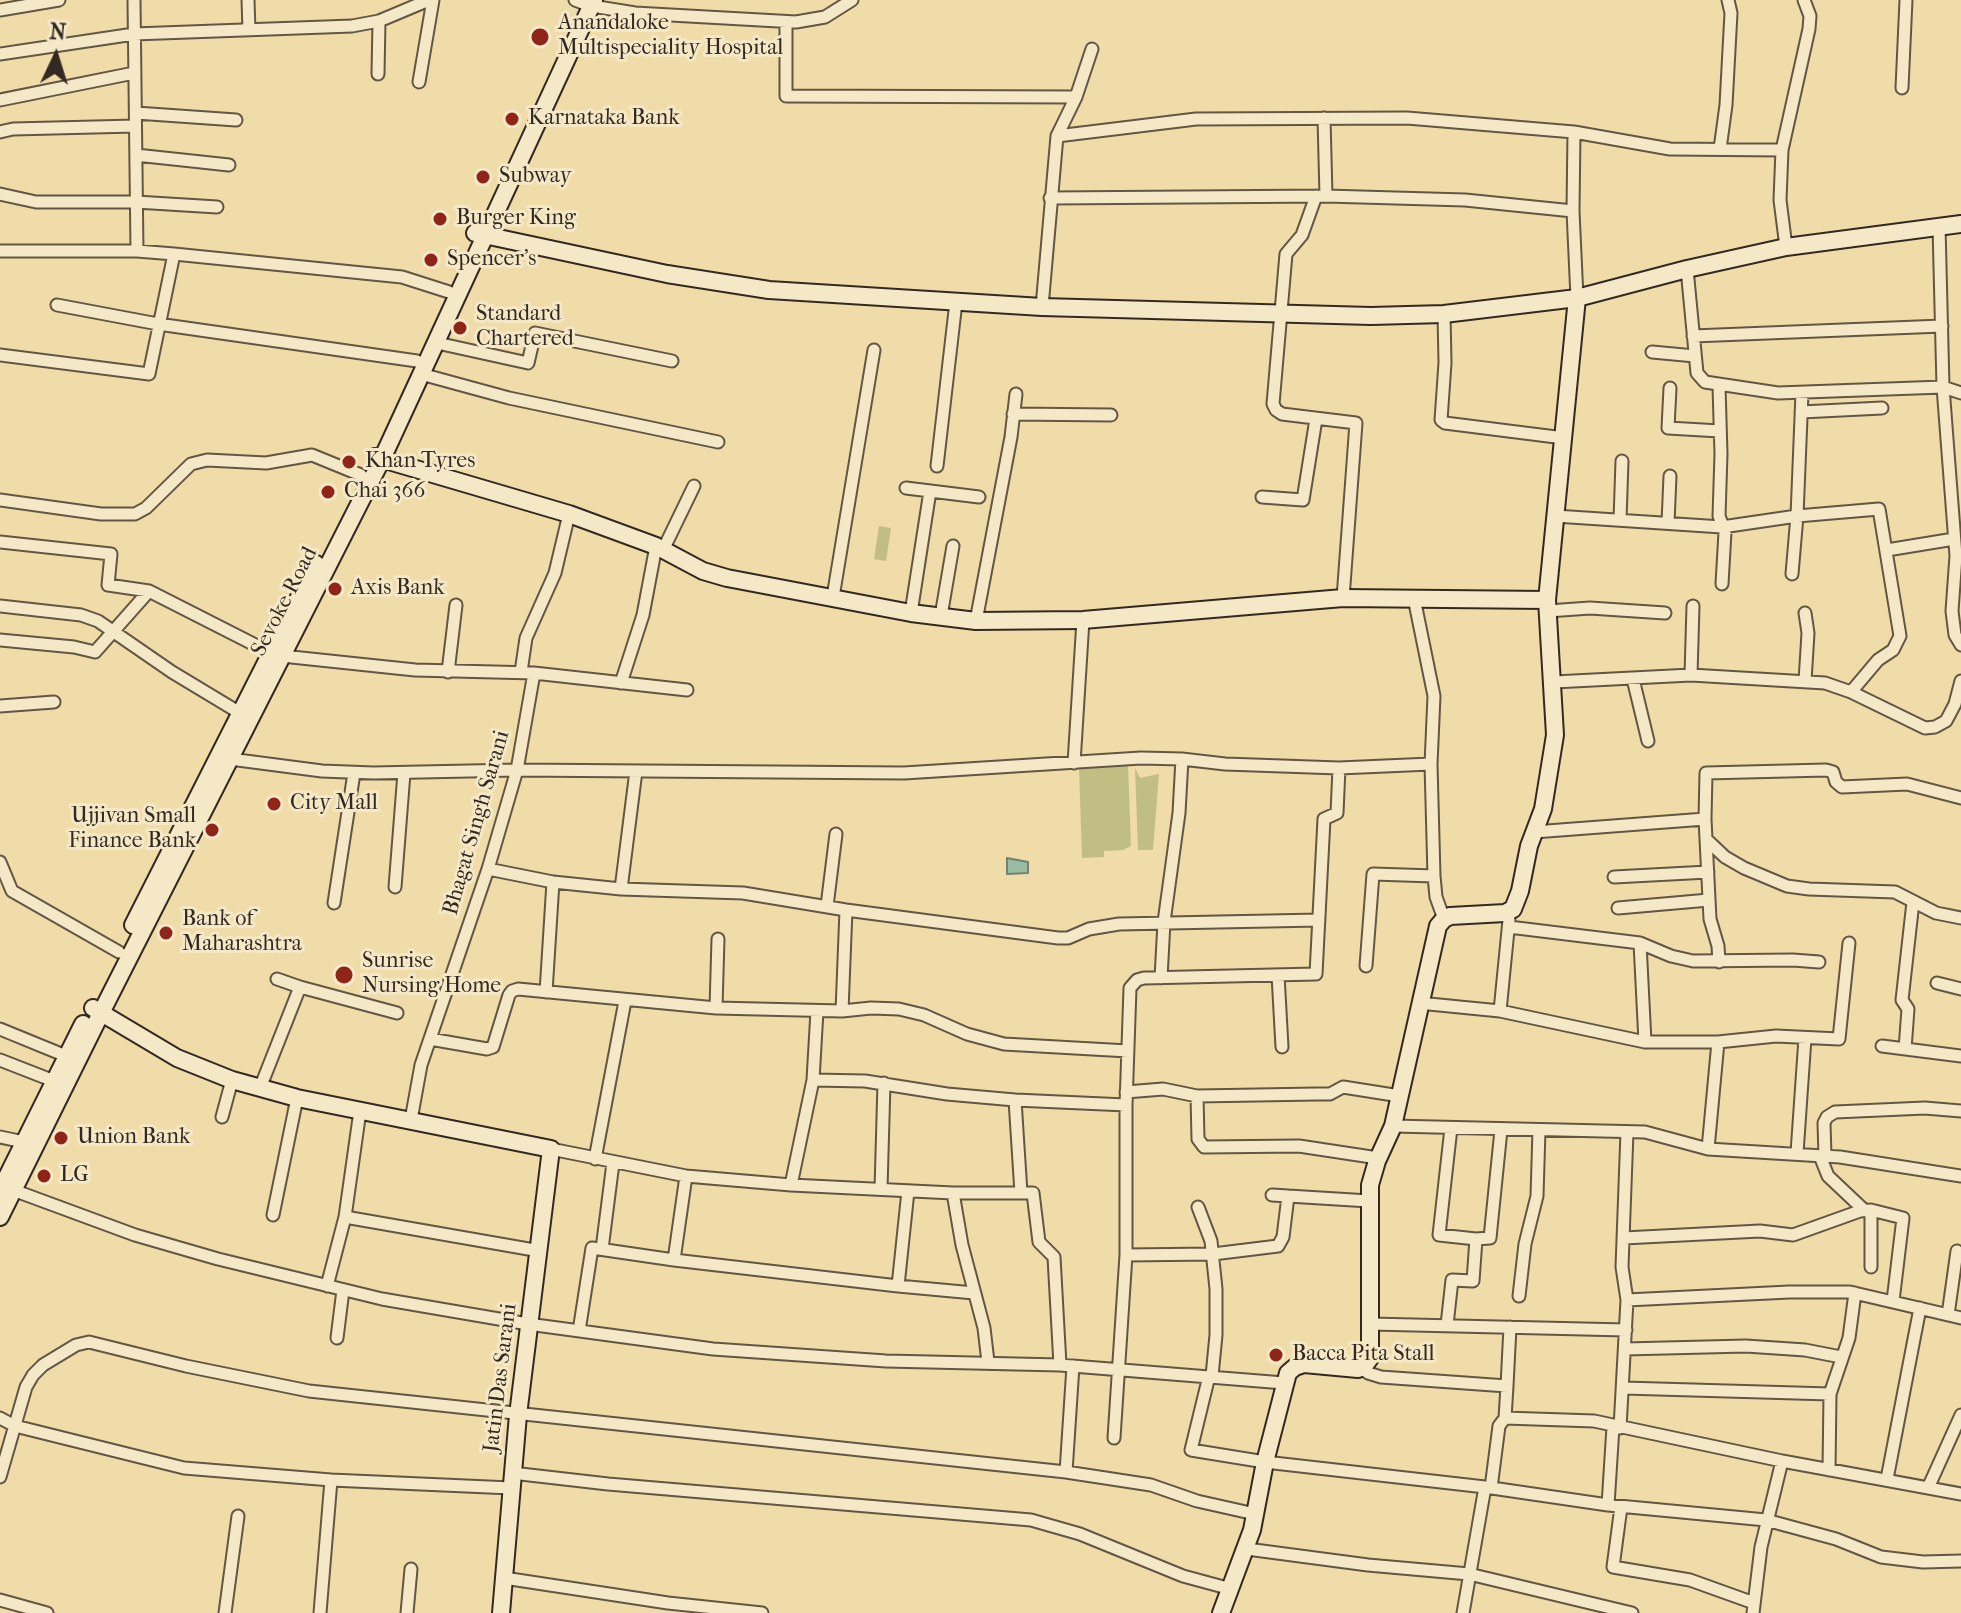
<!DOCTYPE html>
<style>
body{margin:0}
#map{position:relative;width:1961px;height:1613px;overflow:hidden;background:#efdca9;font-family:"IM FELL French Canon",serif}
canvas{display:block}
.north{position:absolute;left:16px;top:16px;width:80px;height:80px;-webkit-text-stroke:6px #f5e8c7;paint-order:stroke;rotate:4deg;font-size:22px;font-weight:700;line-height:32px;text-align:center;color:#342922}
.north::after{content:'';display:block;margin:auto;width:28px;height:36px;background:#342922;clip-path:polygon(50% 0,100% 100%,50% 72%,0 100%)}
</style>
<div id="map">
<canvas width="1961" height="1613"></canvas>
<div class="north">N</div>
</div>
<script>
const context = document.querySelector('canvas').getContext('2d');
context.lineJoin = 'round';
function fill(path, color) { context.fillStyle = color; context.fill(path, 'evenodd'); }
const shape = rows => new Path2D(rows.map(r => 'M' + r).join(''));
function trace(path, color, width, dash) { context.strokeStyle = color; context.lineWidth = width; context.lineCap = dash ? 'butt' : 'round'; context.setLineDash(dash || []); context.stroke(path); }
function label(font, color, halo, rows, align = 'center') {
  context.font = font + ' "IM FELL French Canon",serif'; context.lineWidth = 6; context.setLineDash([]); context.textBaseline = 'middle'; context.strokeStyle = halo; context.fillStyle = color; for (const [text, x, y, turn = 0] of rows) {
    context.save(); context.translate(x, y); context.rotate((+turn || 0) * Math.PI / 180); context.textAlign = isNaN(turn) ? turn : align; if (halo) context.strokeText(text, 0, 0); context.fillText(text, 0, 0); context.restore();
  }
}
fill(shape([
 [879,526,891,528,886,561,874,559],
 [1128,765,1131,846,1123,850,1104,851,1104,857,1082,858,1079,767],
 [1135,768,1140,778,1159,774,1153,850,1138,850]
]), '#c0be83');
const water = shape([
 [1007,858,1028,862,1028,873,1007,874,1007,858]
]);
fill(water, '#9bbca4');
trace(water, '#728170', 2);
const street = shape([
 [134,0,137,251],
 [248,0,249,30],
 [575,0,583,3],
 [592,6,635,13,796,22,825,17,852,0],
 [0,10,59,0],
 [786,22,786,96,1076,97],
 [0,54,134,34,352,26,379,21,429,0],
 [378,74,379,21],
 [419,82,433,0],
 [1902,88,1906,0],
 [0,100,134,73],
 [136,113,236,120],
 [1324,118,1326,196],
 [0,132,13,129,135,126],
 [1574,132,1573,211,1577,298],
 [1057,136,1076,97,1092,49],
 [1720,149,1726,105,1731,13,1728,0],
 [136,155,229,165],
 [0,194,36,202,136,202,217,207],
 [1316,196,1302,235,1286,254,1273,404,1276,410,1282,414,1356,423,1343,598],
 [1050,198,1326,196,1465,200,1573,211],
 [1939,226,1943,387,1956,556,1952,611,1955,635,1961,645],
 [1786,247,1780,200,1782,150,1809,29,1810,16,1804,0],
 [0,251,137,251,174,254,402,277,449,292],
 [1687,269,1697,373,1705,382,1778,393,1943,387,1961,393],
 [57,305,158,324,417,361],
 [1042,307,1057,136,1196,119,1407,118,1574,132,1670,149,1782,150],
 [1444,314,1445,363,1441,420,1445,423,1564,438],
 [1693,336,1942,326],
 [437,343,528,363,535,333,672,361],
 [1652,352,1695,356],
 [0,355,149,374,174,254],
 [421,374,509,398,718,442],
 [1719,386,1721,454,1719,516,1725,532,1722,584],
 [1670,388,1668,428,1720,431],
 [1801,412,1882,408],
 [1013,414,1111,415],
 [937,466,956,302],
 [906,488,979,497],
 [1262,497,1303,500,1316,419],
 [0,500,101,514,135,514,146,508,191,464,207,460,266,463,312,455,361,475],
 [1555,516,1722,527,1797,516,1879,509,1900,636,1893,650,1878,660,1851,692],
 [1620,520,1622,461],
 [1668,523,1670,476],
 [0,542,111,554,108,585,149,591,271,653],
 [663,550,694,486],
 [1887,550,1954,539],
 [1792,574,1797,516,1802,393],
 [833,597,874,350],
 [1414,598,1434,696,1431,764,1434,876,1436,897,1444,919],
 [0,606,81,615,98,621,172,672,240,713],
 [1548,611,1590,608,1665,613],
 [911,613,930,491],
 [941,616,953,546],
 [976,621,1011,437,1016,394],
 [0,640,74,647,95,652,149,591],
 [282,656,415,670,534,673,687,690],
 [448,672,456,605],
 [521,672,526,638,555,573,569,514],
 [1691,675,1693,606],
 [1633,679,1648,741],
 [1805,681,1808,633,1805,613],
 [1554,682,1691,675,1825,683,1851,692,1925,728,1935,727,1946,721,1955,704,1961,681],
 [621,683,643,615,656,546],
 [0,706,54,702],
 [230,759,322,771,373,773,517,770,904,773,1141,758,1182,759,1225,764,1339,768,1431,764],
 [1074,763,1083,620],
 [1534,832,1705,819],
 [1707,840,1725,857,1744,868,1787,886,1809,889,1895,892,1936,913,1961,918],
 [0,862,12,891,119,952],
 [488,869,553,882,621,889,743,893,846,910,1058,938,1068,938,1089,929,1119,924,1319,920],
 [1614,877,1708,872],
 [395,887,404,773],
 [621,889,636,771],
 [334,903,354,773],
 [827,906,836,834],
 [1618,908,1709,900],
 [1509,927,1640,943,1671,956,1693,961,1793,960,1819,962],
 [1640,943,1645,1042],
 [1719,962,1718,946,1710,919,1705,819,1706,773,1826,770,1833,772,1836,782,1842,787,1907,784,1961,798],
 [1366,966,1373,874,1434,876],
 [1278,975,1282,1047],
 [1161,978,1164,922,1179,813,1182,759],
 [277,979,300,987],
 [1937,983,1961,989],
 [546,992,553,882],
 [1419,1003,1500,1011,1645,1042,1718,1042,1776,1036,1839,1039,1849,943],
 [716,1008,718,939],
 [842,1011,846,910],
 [1500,1011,1509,920],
 [0,1029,66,1056],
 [430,1039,487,1049,493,1047,509,995,512,991,518,989,716,1008,842,1011,871,1008,899,1009,924,1015,967,1034,1004,1044,1128,1051],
 [1882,1046,1961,1056],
 [1905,1049,1908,1009,1902,1000,1913,902],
 [0,1060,54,1081],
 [813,1080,865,1081,947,1094,1015,1100,1126,1105],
 [260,1088,300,987,397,1013],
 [1126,1092,1163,1089,1197,1096,1317,1094,1330,1094,1343,1087,1400,1096],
 [1197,1096,1198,1139,1204,1147,1299,1146,1378,1158],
 [1015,1100,1021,1193],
 [222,1117,232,1080],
 [411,1120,421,1065,488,869,517,770,534,673],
 [1393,1126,1645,1132,1708,1149,1840,1157,1961,1176],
 [1451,1128,1439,1235,1476,1239,1490,1238,1501,1130],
 [0,1137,24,1142],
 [551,1149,686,1176,791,1185,953,1193,1033,1193,1039,1242,1054,1257,1060,1365],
 [1708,1149,1718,1042],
 [1797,1153,1805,1038],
 [1820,1156,1828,1176,1864,1210],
 [1825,1156,1824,1123,1827,1117,1835,1112,1925,1108,1961,1111],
 [595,1159,625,1001],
 [791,1185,813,1080,817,1011],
 [881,1189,884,1083],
 [13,1190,135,1235,218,1259,382,1299,528,1324,713,1349,886,1361,1060,1365,1284,1383],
 [953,1193,962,1245,984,1328,988,1362],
 [1272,1195,1288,1196],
 [1198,1207,1211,1241,1216,1289,1216,1335,1212,1376],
 [273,1215,297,1098],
 [345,1217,540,1251],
 [1624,1238,1760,1231,1793,1235,1860,1211,1871,1210,1903,1218,1893,1301],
 [602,1249,613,1163],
 [1126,1255,1213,1254,1278,1246,1283,1237,1288,1196,1369,1201],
 [674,1260,686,1176],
 [1871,1267,1871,1210],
 [327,1286,345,1217,360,1111],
 [898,1286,974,1293],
 [1519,1296,1525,1244,1537,1196,1539,1130],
 [1627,1300,1789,1292,1850,1292,1961,1318],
 [1948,1315,1957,1251],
 [1371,1324,1626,1330],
 [1447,1325,1452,1280,1473,1281,1476,1239],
 [579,1331,592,1248,674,1260,898,1286,908,1191],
 [337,1338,343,1290],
 [1625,1349,1746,1346,1805,1350,1841,1357],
 [1362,1368,1368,1373,1381,1377,1507,1386,1505,1418,1499,1426,1491,1488],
 [1209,1376,1191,1450,1265,1462,1485,1487,1608,1505,1766,1520,1836,1539,1881,1557,1923,1562,1961,1561],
 [1507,1386,1510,1327],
 [1624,1388,1830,1394],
 [0,1418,15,1426,184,1468,331,1480,511,1488],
 [1505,1418,1594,1421,1782,1461,1961,1494],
 [1620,1428,1627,1300,1622,1267,1627,1132],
 [1114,1438,1126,1255,1126,1105,1130,988,1137,980,1144,978,1316,974,1324,819,1337,813,1339,768],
 [1829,1470,1830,1394,1849,1338,1855,1293],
 [1066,1472,1073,1366],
 [512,1473,608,1484,1031,1520,1080,1534,1183,1576,1231,1589],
 [0,1477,26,1387,33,1375,43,1365,76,1345,89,1342,186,1366,309,1391,1066,1472,1151,1485,1197,1501,1255,1514],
 [1887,1479,1920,1308],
 [1928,1488,1961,1415],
 [1608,1505,1613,1427],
 [1621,1507,1613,1567,1690,1580,1754,1603],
 [1247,1549,1368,1565,1469,1574,1632,1613],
 [504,1578,668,1603,762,1613],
 [0,1600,47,1613],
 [225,1613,238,1516],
 [320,1613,331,1480],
 [407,1613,411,1569],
 [1463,1613,1485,1487],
 [1753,1613,1761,1547,1782,1461]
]);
const secondary = shape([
 [475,233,667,274,769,290,1042,307,1371,316,1444,314,1577,298,1687,269,1786,247,1961,224],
 [375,457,569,514,656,546,703,571,727,578,911,613,976,621,1083,620,1343,598,1547,600],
 [133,925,316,564],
 [93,1008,177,1058,232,1080,297,1098,551,1149,518,1415,501,1613],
 [0,1191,83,1024],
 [0,1217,101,1013,382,459,594,0],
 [1221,1613,1252,1530,1265,1462,1288,1373,1295,1367,1304,1364,1358,1369,1365,1365,1370,1358,1370,1185,1377,1161,1393,1126,1438,926,1444,919,1450,916,1505,913,1513,909,1520,891,1529,846,1543,809,1555,735,1547,600,1577,298]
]);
trace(street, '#635644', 15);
trace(secondary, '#342922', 20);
trace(street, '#f5e8c7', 11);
trace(secondary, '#f5e8c7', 16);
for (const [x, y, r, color] of [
 [540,37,10,"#8f2418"],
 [512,119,8,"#8f2418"],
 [483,177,8,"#8f2418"],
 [440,219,8,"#8f2418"],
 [431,260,8,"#8f2418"],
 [460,328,8,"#8f2418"],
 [349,462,8,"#8f2418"],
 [328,492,8,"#8f2418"],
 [335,589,8,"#8f2418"],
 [274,804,8,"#8f2418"],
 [212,830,8,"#8f2418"],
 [166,933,8,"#8f2418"],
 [344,975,10,"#8f2418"],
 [61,1138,8,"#8f2418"],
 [44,1176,8,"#8f2418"],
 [1276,1355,8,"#8f2418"]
]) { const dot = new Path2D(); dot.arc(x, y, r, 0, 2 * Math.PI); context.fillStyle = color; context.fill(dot); trace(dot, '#f5e8c7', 3); }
label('22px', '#342922', '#f5e8c7', [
 ["Anandaloke",558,24],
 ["Multispeciality Hospital",558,49],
 ["Karnataka Bank",528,119],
 ["Subway",499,177],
 ["Burger King",456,219],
 ["Spencer's",447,260],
 ["Standard",476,315],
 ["Chartered",476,340],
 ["Khan Tyres",365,462],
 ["Chai 366",344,492],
 ["Axis Bank",351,589],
 ["City Mall",290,804],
 ["Ujjivan Small",196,817,"right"],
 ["Finance Bank",196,842,"right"],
 ["Bank of",182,920],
 ["Maharashtra",182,945],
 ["Sunrise",362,962],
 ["Nursing Home",362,987],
 ["Union Bank",77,1138],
 ["LG",60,1176],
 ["Bacca Pita Stall",1292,1355]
], 'left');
label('22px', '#342922', '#f5e8c7', [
 ["Sevoke Road",285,602,-63],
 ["Bhagat Singh Sarani",477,823,-74],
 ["Jatin Das Sarani",501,1378,-83]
]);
</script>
